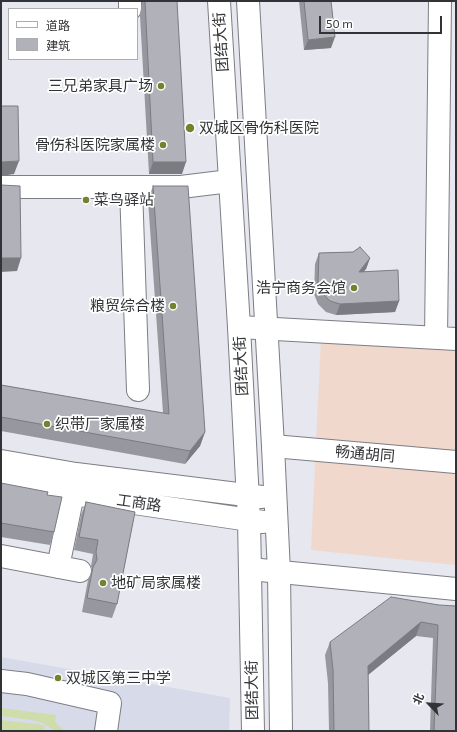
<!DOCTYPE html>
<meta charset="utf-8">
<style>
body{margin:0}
#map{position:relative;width:457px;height:732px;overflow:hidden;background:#e6e7ef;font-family:"Exo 2","Noto Sans SC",sans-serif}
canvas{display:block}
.frame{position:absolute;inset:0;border:2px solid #323336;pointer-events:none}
.legend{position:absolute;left:8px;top:8px;width:130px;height:52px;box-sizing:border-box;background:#fff;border:1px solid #adadaf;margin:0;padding:5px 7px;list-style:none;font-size:12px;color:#323336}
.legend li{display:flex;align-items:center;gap:8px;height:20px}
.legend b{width:20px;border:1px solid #adadaf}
.north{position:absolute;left:409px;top:684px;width:40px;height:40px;-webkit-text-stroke:3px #fff;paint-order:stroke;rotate:295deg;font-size:11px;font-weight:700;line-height:16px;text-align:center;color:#323336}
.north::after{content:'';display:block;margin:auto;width:14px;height:18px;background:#323336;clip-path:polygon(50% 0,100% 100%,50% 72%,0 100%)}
.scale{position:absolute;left:319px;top:16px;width:123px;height:18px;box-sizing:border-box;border:2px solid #323336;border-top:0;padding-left:5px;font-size:12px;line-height:14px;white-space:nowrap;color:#323336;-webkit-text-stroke:3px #fff;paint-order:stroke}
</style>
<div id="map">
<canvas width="457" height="732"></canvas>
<div class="frame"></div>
<ul class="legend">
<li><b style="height:5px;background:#fff"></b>道路</li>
<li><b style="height:11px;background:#b0b1b9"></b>建筑</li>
</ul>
<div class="north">北</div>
<div class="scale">50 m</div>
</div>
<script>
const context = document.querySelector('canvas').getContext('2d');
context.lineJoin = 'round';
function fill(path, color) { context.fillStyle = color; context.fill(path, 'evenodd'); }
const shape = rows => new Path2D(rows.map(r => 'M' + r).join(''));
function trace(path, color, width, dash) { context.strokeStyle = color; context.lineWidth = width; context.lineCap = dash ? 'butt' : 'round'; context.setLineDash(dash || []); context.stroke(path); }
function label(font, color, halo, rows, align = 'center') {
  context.font = font + ' "Exo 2","Noto Sans SC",sans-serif'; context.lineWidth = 3.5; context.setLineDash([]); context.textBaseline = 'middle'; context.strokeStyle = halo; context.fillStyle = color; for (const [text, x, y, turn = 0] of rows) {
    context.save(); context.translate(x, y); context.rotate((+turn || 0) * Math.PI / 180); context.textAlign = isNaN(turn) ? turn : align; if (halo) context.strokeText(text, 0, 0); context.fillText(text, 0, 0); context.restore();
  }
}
fill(shape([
 [321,338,456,346,456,565,311,550]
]), '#f0d8cd');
fill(shape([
 [1,657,230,698,229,731,1,731]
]), '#d7dae9');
fill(shape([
 [1,708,56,715,55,722,65,731,55,731,43,723,32,720,1,716],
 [1,720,45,725,44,731,1,731]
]), '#cfddab');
const minor = shape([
 [130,1,130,9],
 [1,187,181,187,230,181],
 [131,188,138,390],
 [239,327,456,339],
 [436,338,440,1],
 [273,446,456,462],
 [1,556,80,571],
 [58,567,73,494],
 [250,569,456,589],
 [1,681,27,684,110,703,106,731]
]);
const major = shape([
 [219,1,239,327,249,520,253,731],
 [248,1,273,446,279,572,281,731],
 [1,461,76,474,262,497],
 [1,481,73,494,263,522]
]);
trace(minor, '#7d7e85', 24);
trace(major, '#7d7e85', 24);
trace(minor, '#fff', 22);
trace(major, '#fff', 22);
fill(shape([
 [142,1,177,1,182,174,149,174,140,16],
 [299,1,331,1,331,48,304,50],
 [153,186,205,432,200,446,185,464,1,431,1,385,163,413,148,200],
 [353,252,370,258,366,269,364,271,399,301,395,312,336,315,326,312,318,304,314,294,315,264,319,253],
 [1,483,47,495,54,532,50,545,1,537],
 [86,502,135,512,117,604,112,618,82,612,88,580,92,570,91,566,93,554,74,550,81,515],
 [439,605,456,731,430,731,433,638,416,636,368,675,369,731,329,731,328,683,325,655,330,642]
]), '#97989f');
fill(shape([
 [335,37,331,48,304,50,308,40],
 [19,161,14,174,1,176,1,162],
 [153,162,186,162,182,174,149,174],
 [1,258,21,258,17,271,1,272],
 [370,258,366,269,355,282,359,272],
 [399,301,395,312,336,315,340,304],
 [205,432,200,446,185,464,190,451],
 [421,622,416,636,363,679,368,666]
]), '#7b7c82');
const building = shape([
 [145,1,177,1,186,162,153,162,145,1],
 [304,1,331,1,335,37,308,40,304,1],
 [1,106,18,106,19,161,1,162,1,106],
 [1,185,20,186,21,258,1,258,1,185],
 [153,186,188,186,205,432,190,451,1,417,1,385,169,414,153,186],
 [360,247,370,258,359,272,398,270,399,301,340,304,330,301,322,293,318,283,319,253,353,252,360,247],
 [1,483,48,492,47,495,62,497,54,532,1,523,1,483],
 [86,502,135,512,117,604,87,598,93,567,97,560,96,552,98,540,79,537,86,502],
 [391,597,439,605,456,606,456,731,434,731,438,625,421,622,368,666,369,731,334,731,333,670,330,642,391,597]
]);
fill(building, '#b0b1b9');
trace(building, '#7b7c82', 1);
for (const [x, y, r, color] of [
 [161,86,4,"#74822f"],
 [190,128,5,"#74822f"],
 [163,145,4,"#74822f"],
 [86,200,4,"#74822f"],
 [354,288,4,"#74822f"],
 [173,306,4,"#74822f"],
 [47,424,4,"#74822f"],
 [103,583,4,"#74822f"],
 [58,678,4,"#74822f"]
]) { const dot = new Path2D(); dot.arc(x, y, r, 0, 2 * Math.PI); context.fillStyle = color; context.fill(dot); trace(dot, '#fff', 1.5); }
label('15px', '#323336', '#fff', [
 ["团结大街",221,42,-94],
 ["团结大街",241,366,-93],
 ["畅通胡同",365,454,5],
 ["工商路",139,503,8],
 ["团结大街",252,690,-91]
]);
label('15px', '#323336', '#fff', [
 ["三兄弟家具广场",153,86,"right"],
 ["双城区骨伤科医院",199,128],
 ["骨伤科医院家属楼",155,145,"right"],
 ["菜鸟驿站",94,200],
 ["浩宁商务会馆",346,288,"right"],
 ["粮贸综合楼",165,306,"right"],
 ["织带厂家属楼",55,424],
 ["地矿局家属楼",111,583],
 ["双城区第三中学",66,678]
], 'left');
</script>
